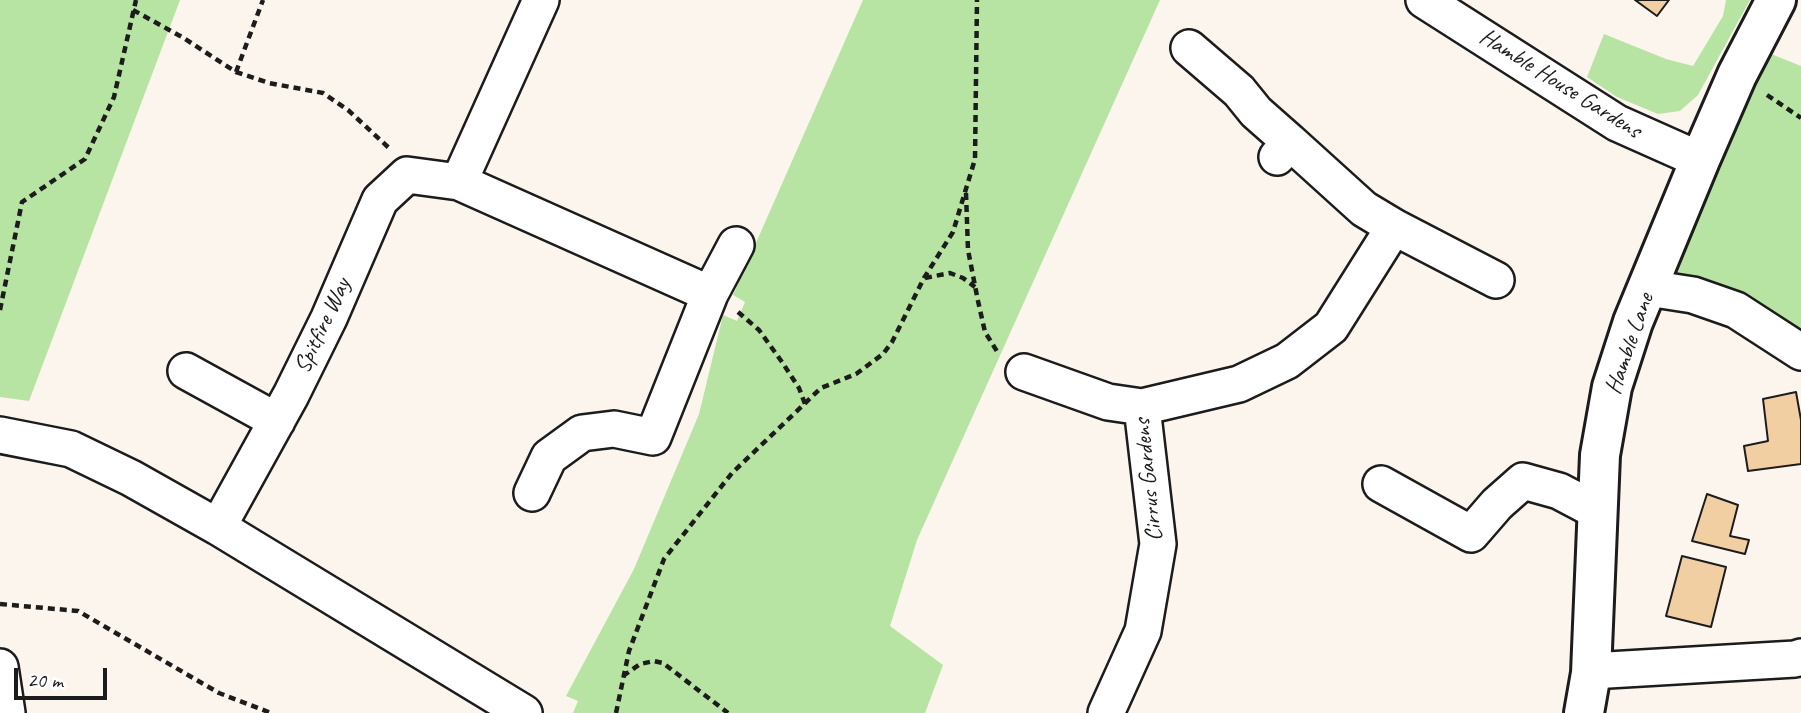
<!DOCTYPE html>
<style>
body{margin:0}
#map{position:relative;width:1801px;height:713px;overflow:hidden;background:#fcf5ed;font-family:Caveat,sans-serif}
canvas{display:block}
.scale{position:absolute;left:14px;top:668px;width:93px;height:32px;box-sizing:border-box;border:4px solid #1c1c1c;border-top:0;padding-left:9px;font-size:21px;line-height:24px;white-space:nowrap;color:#1c1c1c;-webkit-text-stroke:5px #fff;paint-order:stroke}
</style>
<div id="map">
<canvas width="1801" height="713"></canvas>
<div class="scale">20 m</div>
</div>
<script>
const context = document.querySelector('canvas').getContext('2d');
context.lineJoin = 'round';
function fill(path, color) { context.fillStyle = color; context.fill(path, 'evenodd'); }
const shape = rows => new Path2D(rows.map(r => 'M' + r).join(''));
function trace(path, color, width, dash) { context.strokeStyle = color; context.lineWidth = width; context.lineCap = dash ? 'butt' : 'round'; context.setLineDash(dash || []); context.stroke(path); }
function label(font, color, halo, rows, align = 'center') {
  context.font = font + ' Caveat,sans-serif'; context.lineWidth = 6; context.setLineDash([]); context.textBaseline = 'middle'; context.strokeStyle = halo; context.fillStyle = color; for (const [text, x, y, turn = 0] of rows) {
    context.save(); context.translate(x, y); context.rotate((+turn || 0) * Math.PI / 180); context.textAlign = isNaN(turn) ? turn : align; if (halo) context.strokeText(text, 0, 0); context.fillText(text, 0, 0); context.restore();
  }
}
fill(shape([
 [0,0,180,0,29,401,0,397],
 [863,0,1160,0,917,540,890,626,943,665,925,713,573,713,578,701,566,696,634,569,699,414,723,315,737,321,745,302,733,295],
 [1726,0,1750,0,1698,95,1680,111,1658,114,1617,97,1587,77,1604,34,1666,59,1693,66,1723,16],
 [1756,48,1801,66,1801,348,1659,271]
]), '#b7e4a3');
const building = shape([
 [1635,0,1669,0,1657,16,1635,0],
 [1796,392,1801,420,1801,464,1748,471,1744,446,1768,441,1763,399,1796,392],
 [1707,494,1738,505,1730,536,1749,540,1745,554,1692,541,1707,494],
 [1682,556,1726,567,1711,627,1666,616,1682,556]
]);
fill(building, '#f2cfa3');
trace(building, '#1c1c1c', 2);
const minor = shape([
 [1424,0,1617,123,1700,160],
 [1189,48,1239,91,1256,112,1290,142],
 [459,182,710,294,653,437,614,429,582,433,549,457,532,493],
 [1394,227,1496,280],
 [1648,288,1693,295,1736,310,1801,352],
 [710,294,736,245],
 [186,371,277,421],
 [1024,372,1108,402,1142,407],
 [0,435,71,449,131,478,218,527,524,713],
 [1381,484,1471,534,1497,504,1523,481,1559,491,1597,511],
 [218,527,291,395,329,318,380,200,407,175,459,182,541,0],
 [0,667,7,713],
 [1591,671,1795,659,1801,657],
 [1106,713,1143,631,1158,544,1142,407,1239,384,1287,361,1331,327,1394,227,1364,209,1290,142,1277,157]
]);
const major = shape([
 [1584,713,1591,673,1600,455,1612,387,1633,322,1700,160,1737,75,1776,0]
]);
trace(minor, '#1c1c1c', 40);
trace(major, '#1c1c1c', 44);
trace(shape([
 [133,10,182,37,236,72,269,83,323,93,348,110,389,148],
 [236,72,263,0],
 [1767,95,1801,118],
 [966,193,968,250,978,301,985,332,998,353],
 [925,278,950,273,963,278,975,287],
 [0,310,22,202,85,159,114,97,136,0],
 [738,312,759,330,782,362,799,388,805,404],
 [0,604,78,611,219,693,271,713],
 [623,676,640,664,654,661,663,663,728,713],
 [616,713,629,651,664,559,732,473,821,388,856,374,883,354,892,342,924,278,953,232,975,159,977,0]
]), '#1c1c1c', 4.5, [7, 5]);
trace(minor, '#fff', 35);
trace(major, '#fff', 38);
label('24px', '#1c1c1c', '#fff', [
 ["Hamble House Gardens",1560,84,32],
 ["Spitfire Way",323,326,-65],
 ["Hamble Lane",1630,344,-71],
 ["Cirrus Gardens",1149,480,-96]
]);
</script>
